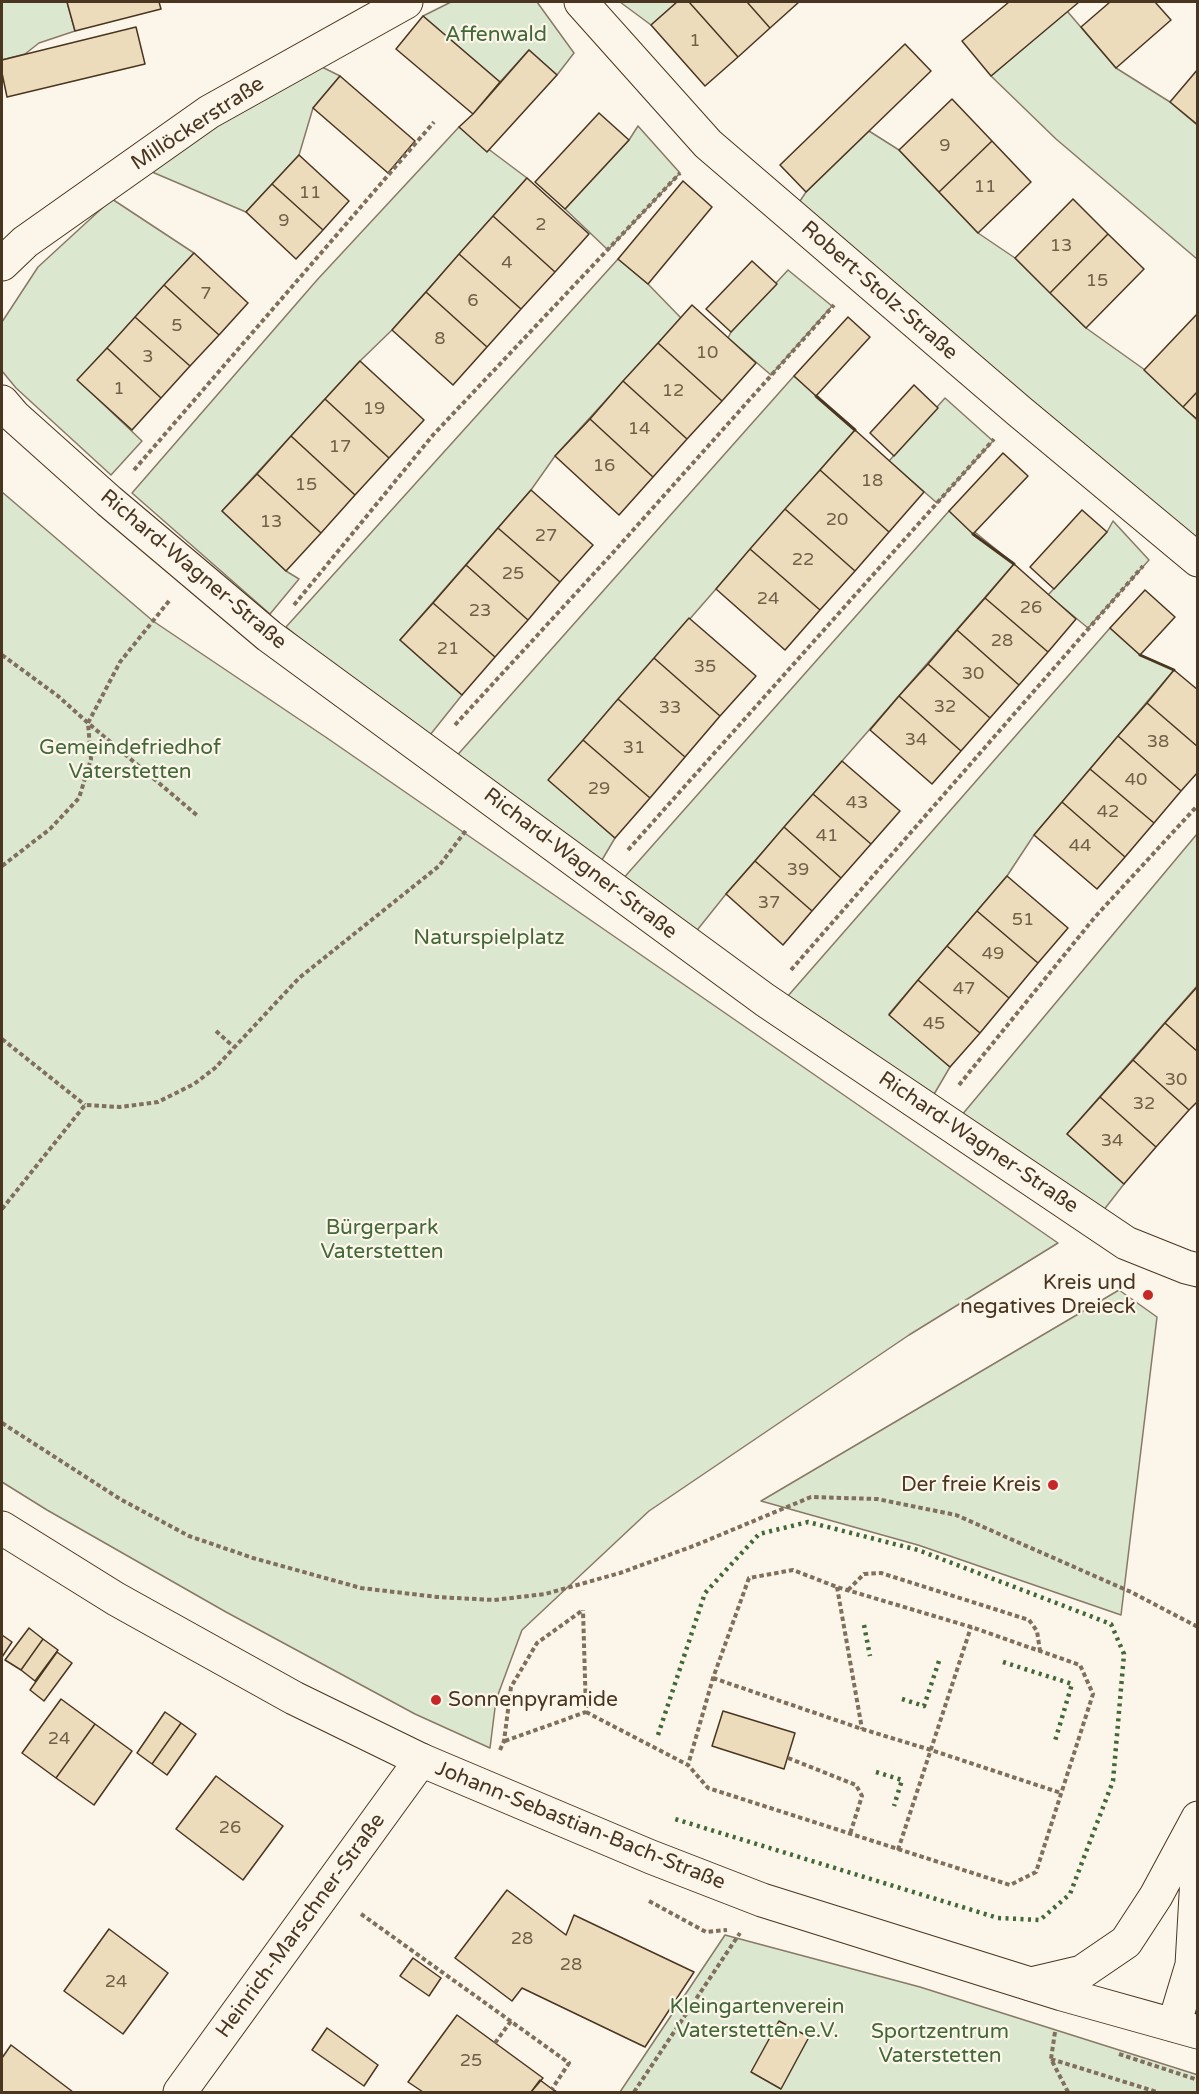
<!DOCTYPE html>
<meta charset="utf-8">
<style>
body{margin:0}
#map{position:relative;width:1199px;height:2094px;overflow:hidden;background:#fbf6e9;font-family:"Varela Round",sans-serif}
canvas{display:block}
.frame{position:absolute;inset:0;border:3px solid #4a3520;pointer-events:none}
</style>
<div id="map">
<canvas width="1199" height="2094"></canvas>
<div class="frame"></div>
</div>
<script>
const context = document.querySelector('canvas').getContext('2d');
context.lineJoin = 'round';
function fill(path, color) { context.fillStyle = color; context.fill(path, 'evenodd'); }
const shape = rows => new Path2D(rows.map(r => 'M' + r).join(''));
function trace(path, color, width, dash) { context.strokeStyle = color; context.lineWidth = width; context.lineCap = dash ? 'butt' : 'round'; context.setLineDash(dash || []); context.stroke(path); }
function label(font, color, halo, rows, align = 'center') {
  context.font = font + ' "Varela Round",sans-serif'; context.lineWidth = 4.5; context.setLineDash([]); context.textBaseline = 'middle'; context.strokeStyle = halo; context.fillStyle = color; for (const [text, x, y, turn = 0] of rows) {
    context.save(); context.translate(x, y); context.rotate((+turn || 0) * Math.PI / 180); context.textAlign = isNaN(turn) ? turn : align; if (halo) context.strokeText(text, 0, 0); context.fillText(text, 0, 0); context.restore();
  }
}
const green = shape([
 [2,2,67,2,75,31,39,43,25,54,2,60,2,2],
 [451,2,537,2,574,53,557,75,529,50,500,82,423,16,451,2],
 [620,2,677,2,651,25,620,2],
 [1067,11,1116,68,1170,102,1197,125,1197,259,1056,139,991,76,1067,11],
 [314,63,340,76,313,108,299,155,246,212,145,169,314,63],
 [638,126,680,173,608,250,565,209,629,140,638,126],
 [459,127,527,178,392,330,360,361,222,511,286,571,299,579,270,614,132,493,317,280,459,127],
 [869,131,899,150,978,233,1015,258,1086,328,1145,370,1197,420,1197,539,798,204,806,192,869,131],
 [112,199,194,253,78,380,142,441,111,475,16,388,2,371,2,322,38,267,112,199],
 [618,259,648,284,681,318,555,456,531,490,400,640,462,695,426,740,286,627,618,259],
 [788,270,832,306,771,375,728,338,731,332,788,270],
 [794,376,855,430,549,780,615,838,599,865,453,760,794,376],
 [945,398,993,441,937,503,889,461,945,398],
 [2,492,153,621,327,738,1058,1243,909,1335,649,1511,522,1630,496,1700,490,1748,415,1714,226,1612,47,1510,2,1482,2,492],
 [949,511,1014,564,726,894,694,934,621,881,949,511],
 [1113,521,1149,560,1088,628,1048,595,1107,532,1113,521],
 [1110,628,1140,655,1174,670,1034,835,1007,876,889,1014,950,1067,933,1096,787,997,1110,628],
 [1197,834,1197,986,1067,1134,1124,1184,1103,1211,961,1116,1197,834],
 [1119,1290,1157,1317,1121,1615,918,1545,761,1501,1119,1290],
 [725,1935,920,1987,1198,2075,1197,2092,620,2092,725,1935]
]);
fill(green, '#dce7d0');
trace(green, '#887966', 1.5);
const building = shape([
 [67,2,159,2,161,9,75,31,67,2],
 [677,2,689,2,738,57,705,86,651,25,677,2],
 [689,2,747,2,770,28,738,57,689,2],
 [747,2,799,2,770,28,747,2],
 [1009,2,1079,2,991,76,962,41,1009,2],
 [1110,2,1155,2,1171,20,1116,68,1081,27,1110,2],
 [423,16,500,82,473,114,396,49,423,16],
 [136,27,145,64,7,97,2,73,2,60,136,27],
 [905,44,931,71,806,192,780,165,905,44],
 [529,50,557,75,487,152,459,127,473,114,529,50],
 [1198,69,1198,125,1170,102,1198,69],
 [340,76,415,141,388,173,313,108,340,76],
 [952,99,992,141,939,192,899,150,952,99],
 [599,113,629,140,565,209,535,182,599,113],
 [992,141,1031,182,978,233,939,192,992,141],
 [299,155,349,201,323,230,272,184,299,155],
 [527,178,589,234,555,272,493,216,527,178],
 [683,181,712,207,648,284,618,259,683,181],
 [272,184,323,230,296,259,246,212,272,184],
 [1073,199,1108,234,1050,293,1015,258,1073,199],
 [493,216,555,272,521,309,459,254,493,216],
 [1108,234,1144,269,1086,328,1050,293,1108,234],
 [194,253,248,303,219,335,164,285,194,253],
 [459,254,521,309,487,347,426,292,459,254],
 [752,261,777,284,731,332,706,309,752,261],
 [164,285,219,335,190,366,135,317,164,285],
 [426,292,487,347,453,385,392,330,426,292],
 [692,305,756,363,722,401,658,343,692,305],
 [1198,313,1198,391,1183,407,1144,370,1198,313],
 [135,317,190,366,161,398,107,348,135,317],
 [848,317,870,337,816,396,794,376,848,317],
 [658,343,722,401,687,439,623,381,658,343],
 [107,348,161,398,132,430,77,380,107,348],
 [360,361,424,420,389,458,325,399,360,361],
 [623,381,687,439,653,477,590,419,623,381],
 [914,385,938,408,894,456,870,433,914,385],
 [1198,391,1198,420,1183,407,1198,391],
 [325,399,389,458,355,495,291,436,325,399],
 [590,419,653,477,619,515,555,456,590,419],
 [855,430,924,492,889,532,820,470,855,430],
 [291,436,355,495,321,533,257,474,291,436],
 [1003,453,1028,476,973,534,949,511,1003,453],
 [820,470,889,532,855,571,785,509,820,470],
 [257,474,321,533,286,571,222,511,257,474],
 [531,490,593,545,560,582,498,528,531,490],
 [785,509,855,571,820,610,750,549,785,509],
 [1082,510,1107,532,1054,589,1030,567,1082,510],
 [498,528,560,582,528,620,466,565,498,528],
 [750,549,820,610,785,650,716,589,750,549],
 [1014,564,1076,619,1048,652,985,598,1014,564],
 [466,565,528,620,495,657,433,603,466,565],
 [1145,590,1175,617,1140,655,1110,628,1145,590],
 [985,598,1048,652,1019,685,957,630,985,598],
 [433,603,495,657,462,695,400,640,433,603],
 [689,618,756,676,720,716,654,658,689,618],
 [957,630,1019,685,990,718,928,664,957,630],
 [654,658,720,716,685,757,618,699,654,658],
 [928,664,990,718,961,751,899,696,928,664],
 [1174,670,1198,690,1198,747,1147,703,1174,670],
 [899,696,961,751,932,784,870,730,899,696],
 [618,699,685,757,650,798,583,740,618,699],
 [1147,703,1198,747,1198,772,1181,791,1118,736,1147,703],
 [1118,736,1181,791,1154,823,1090,769,1118,736],
 [583,740,650,798,615,838,548,780,583,740],
 [842,761,900,811,871,844,813,794,842,761],
 [1090,769,1154,823,1125,857,1062,802,1090,769],
 [813,794,871,844,841,878,784,827,813,794],
 [1062,802,1125,857,1097,889,1034,835,1062,802],
 [784,827,841,878,812,911,755,861,784,827],
 [755,861,812,911,783,945,726,894,755,861],
 [1007,876,1068,928,1038,963,977,911,1007,876],
 [977,911,1038,963,1009,998,947,946,977,911],
 [947,946,1009,998,980,1033,918,980,947,946],
 [918,980,980,1033,950,1067,889,1015,918,980],
 [1198,986,1198,1052,1165,1023,1198,986],
 [1165,1023,1198,1052,1198,1101,1189,1110,1133,1060,1165,1023],
 [1133,1060,1189,1110,1156,1147,1100,1097,1133,1060],
 [1100,1097,1156,1147,1124,1184,1067,1134,1100,1097],
 [29,1628,43,1639,21,1670,5,1660,29,1628],
 [2,1635,12,1642,2,1657,2,1635],
 [43,1639,58,1650,35,1681,21,1670,43,1639],
 [57,1652,72,1663,44,1701,30,1690,57,1652],
 [61,1699,95,1724,56,1778,22,1753,61,1699],
 [723,1711,795,1733,784,1769,712,1746,723,1711],
 [165,1712,181,1723,152,1764,137,1753,165,1712],
 [181,1723,196,1734,167,1775,152,1764,181,1723],
 [95,1724,132,1751,94,1805,56,1778,95,1724],
 [216,1776,283,1826,243,1880,176,1829,216,1776],
 [507,1890,566,1935,574,1915,694,1972,645,2047,522,1988,512,2001,455,1958,507,1890],
 [109,1929,168,1973,123,2034,64,1991,109,1929],
 [413,1958,441,1978,429,1996,400,1976,413,1958],
 [457,2015,543,2078,531,2092,423,2092,408,2082,457,2015],
 [779,2021,809,2037,781,2089,751,2072,779,2021],
 [327,2028,378,2065,364,2086,312,2050,327,2028],
 [11,2045,73,2092,2,2092,2,2058,11,2045],
 [540,2080,552,2089,557,2092,531,2092,540,2080]
]);
fill(building, '#ecdcbc');
trace(building, '#4a3520', 1.5);
const minor = shape([
 [581,2,708,144,1019,411,1198,560],
 [2,264,25,242,209,112,406,2],
 [2,402,14,416,109,501,269,636,765,1000,1126,1243,1186,1267,1198,1270],
 [1031,1984,1082,1972,1126,1942,1156,1896,1198,1818],
 [1174,2025,1192,1965,1198,1860],
 [180,2092,421,1760]
]);
const tertiary = shape([
 [2,1528,116,1599,294,1698,421,1760,651,1857,762,1900,1062,1994,1198,2032]
]);
trace(minor, '#4a3520', 35);
trace(tertiary, '#4a3520', 35);
trace(shape([
 [134,470,434,122],
 [169,601,120,662,88,723,199,817],
 [294,605,433,435,680,173],
 [2,655,58,696,88,723,91,759,79,798,50,829,2,866],
 [455,725,610,556,834,305],
 [628,850,994,439],
 [791,970,1143,566],
 [216,1031,234,1047],
 [2,1039,85,1105],
 [959,1085,1095,917,1198,805],
 [2,1209,85,1105,120,1107,158,1102,194,1084,215,1068,299,978,439,866,467,829],
 [2,1423,120,1499,189,1536,253,1558,361,1588,437,1597,494,1600,545,1594,620,1573,696,1545,811,1497,877,1499,956,1515,1131,1592,1198,1627],
 [837,1587,862,1729],
 [848,1590,864,1574,881,1573,1029,1620,1037,1631,1040,1651],
 [713,1678,862,1729,931,1750,1061,1793],
 [586,1712,688,1765,708,1788,1010,1885,1036,1872,1093,1694,1080,1665,971,1627,837,1587,793,1570,749,1578,713,1678,688,1765],
 [505,1741,586,1712,583,1610],
 [500,1750,504,1741,511,1687,537,1643,583,1610],
 [788,1758,856,1785,862,1796,850,1834],
 [898,1850,971,1627],
 [649,1901,706,1932,727,1930],
 [361,1914,569,2063,552,2089],
 [1055,2032,1051,2059,1068,2092],
 [495,2043,511,2021],
 [1119,2054,1198,2080],
 [1051,2059,1157,2092],
 [634,2092,740,1933]
]), '#7f6f5c', 4, [4.5, 3]);
trace(minor, '#fbf6e9', 33);
trace(tertiary, '#fbf6e9', 33);
trace(shape([
 [864,1625,870,1656],
 [1003,1662,1072,1684,1055,1741],
 [902,1699,924,1706,939,1661],
 [658,1735,705,1593,759,1534,808,1522,918,1550,1111,1624,1124,1654,1113,1781,1070,1894,1040,1920,998,1918,675,1819],
 [876,1772,902,1780,894,1806]
]), '#436837', 4.5, [3, 4.5]);
trace(shape([
 [816,396,855,430],
 [973,534,1014,564],
 [1140,655,1174,670]
]), '#4a3520', 3);
for (const [x, y, r, color] of [
 [1148,1295,6,"#c62828"],
 [1053,1485,6,"#c62828"],
 [436,1700,6,"#c62828"]
]) { const dot = new Path2D(); dot.arc(x, y, r, 0, 2 * Math.PI); context.fillStyle = color; context.fill(dot); trace(dot, '#fbf6e9', 2); }
label('18px', '#725f47', null, [
 ["1",695,41],
 ["9",945,146],
 ["11",985,187],
 ["11",310,193],
 ["9",284,221],
 ["2",541,225],
 ["13",1061,246],
 ["4",507,263],
 ["15",1097,281],
 ["7",206,294],
 ["6",473,301],
 ["5",177,326],
 ["8",440,339],
 ["10",707,353],
 ["3",148,357],
 ["1",119,389],
 ["12",673,391],
 ["19",374,409],
 ["14",639,429],
 ["17",340,447],
 ["16",604,466],
 ["18",872,481],
 ["15",306,485],
 ["20",837,520],
 ["13",271,522],
 ["27",546,536],
 ["22",803,560],
 ["25",513,574],
 ["24",768,599],
 ["26",1031,608],
 ["23",480,611],
 ["28",1002,641],
 ["21",448,649],
 ["35",705,667],
 ["30",973,674],
 ["32",945,707],
 ["33",670,708],
 ["34",916,740],
 ["38",1158,742],
 ["31",634,748],
 ["40",1136,780],
 ["29",599,789],
 ["43",857,803],
 ["42",1108,812],
 ["41",827,836],
 ["44",1080,846],
 ["39",798,870],
 ["37",769,903],
 ["51",1023,920],
 ["49",993,954],
 ["47",964,989],
 ["45",934,1024],
 ["30",1176,1080],
 ["32",1144,1104],
 ["34",1112,1141],
 ["24",59,1739],
 ["26",230,1828],
 ["28",522,1939],
 ["28",571,1965],
 ["24",116,1982],
 ["25",471,2061]
]);
label('21px', '#436837', '#fbf6e9', [
 ["Affenwald",496,35],
 ["Gemeindefriedhof",130,748],
 ["Vaterstetten",130,772],
 ["Naturspielplatz",489,938],
 ["Bürgerpark",382,1228],
 ["Vaterstetten",382,1252],
 ["Kleingartenverein",757,2007],
 ["Vaterstetten e.V.",757,2031],
 ["Sportzentrum",940,2032],
 ["Vaterstetten",940,2056]
]);
label('21px', '#4a3520', '#fbf6e9', [
 ["Millöckerstraße",198,124,-33],
 ["Robert-Stolz-Straße",879,291,41],
 ["Richard-Wagner-Straße",193,570,40],
 ["Richard-Wagner-Straße",580,864,37],
 ["Richard-Wagner-Straße",978,1143,34],
 ["Johann-Sebastian-Bach-Straße",580,1826,22],
 ["Heinrich-Marschner-Straße",301,1926,-54]
]);
label('21px', '#4a3520', '#fbf6e9', [
 ["Kreis und",1136,1283],
 ["negatives Dreieck",1136,1307],
 ["Der freie Kreis",1041,1485],
 ["Sonnenpyramide",448,1700,"left"]
], 'right');
</script>
